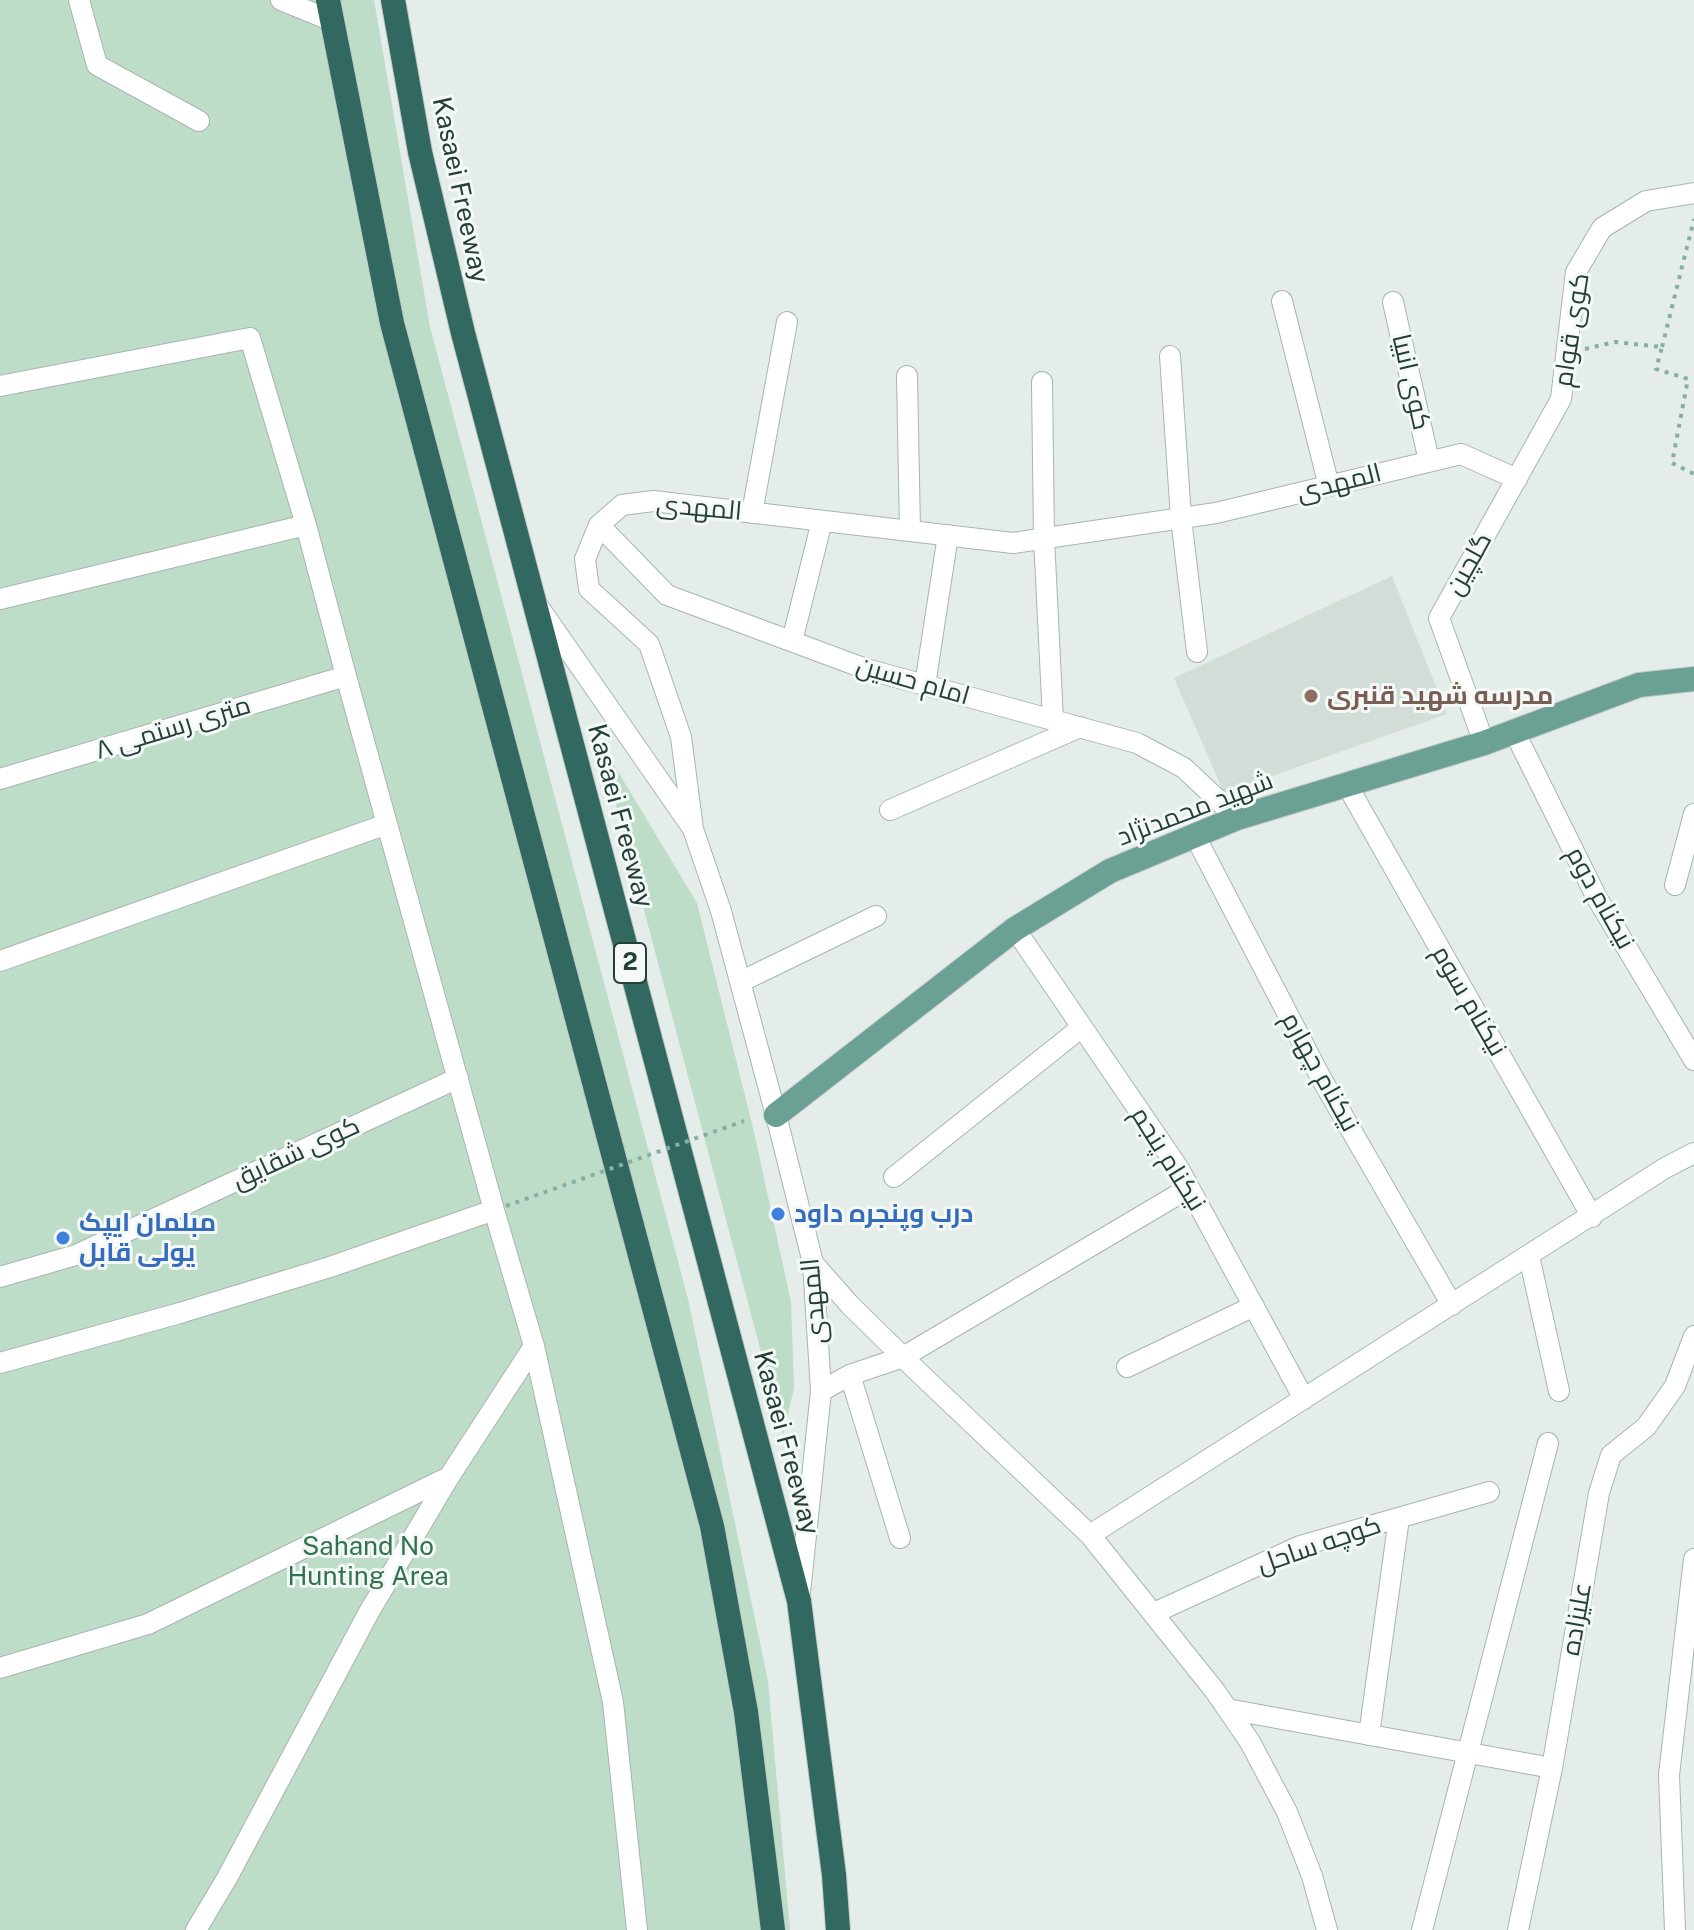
<!DOCTYPE html>
<meta charset="utf-8">
<style>
body{margin:0}
canvas{display:block;background:#e4ede9}
</style>
<canvas width="1694" height="1930"></canvas>
<script>
const context = document.querySelector('canvas').getContext('2d');
context.lineJoin = 'round';
function fill(path, color) { context.fillStyle = color; context.fill(path, 'evenodd'); }
const shape = rows => new Path2D(rows.map(r => 'M' + r).join(''));
function trace(path, color, width, dash) { context.strokeStyle = color; context.lineWidth = width; context.lineCap = dash ? 'butt' : 'round'; context.setLineDash(dash || []); context.stroke(path); }
function label(font, color, halo, rows, align = 'center') {
  context.font = font + ' "Public Sans",Cairo,sans-serif'; context.lineWidth = 6; context.setLineDash([]); context.textBaseline = 'middle'; context.strokeStyle = halo; context.fillStyle = color; for (const [text, x, y, turn = 0] of rows) {
    context.save(); context.translate(x, y); context.rotate((+turn || 0) * Math.PI / 180); context.textAlign = isNaN(turn) ? turn : align; if (halo) context.strokeText(text, 0, 0); context.fillText(text, 0, 0); context.restore();
  }
}
fill(shape([
 [1392,576,1447,714,1224,793,1174,678]
]), '#d2ddd8');
fill(shape([
 [0,0,374,0,430,327,688,1299,768,1681,790,1930,0,1930],
 [599,740,697,903,754,1132,791,1302,794,1388,783,1435]
]), '#beddc8');
const minor = shape([
 [79,0,97,65,199,121],
 [281,0,330,20],
 [1282,301,1329,486],
 [1393,302,1429,461],
 [1170,356,1181,518,1197,652],
 [907,376,910,531],
 [1042,382,1044,538,1053,720],
 [0,386,250,338,306,525,346,676,494,1210],
 [752,513,787,322],
 [599,525,667,595,866,669,1137,743,1184,768,1237,818],
 [0,599,306,525],
 [538,606,691,826],
 [792,641,822,521],
 [925,685,948,535],
 [1514,731,1597,898,1694,1060],
 [1484,743,1439,618,1561,399,1576,272,1602,228,1646,201,1694,193],
 [0,779,346,676],
 [1347,785,1592,1217],
 [890,810,1080,727],
 [1195,836,1321,1078,1452,1305],
 [1675,885,1694,814],
 [1015,929,1179,1169,1304,1399],
 [0,961,387,824],
 [740,982,876,916],
 [894,1177,1082,1027],
 [1529,1256,1559,1391],
 [813,1263,850,1305,913,1367,1090,1535,1215,1691,1250,1742,1287,1812,1312,1876,1327,1930],
 [0,1277,76,1255,458,1078],
 [0,1363,180,1313,330,1267,494,1210,534,1346,613,1702,637,1930],
 [1127,1367,1254,1306],
 [850,1375,900,1538],
 [821,1391,850,1375,903,1357,1189,1188],
 [1090,1535,1665,1168,1694,1153],
 [800,1593,821,1391,813,1263,776,1115,721,911,693,829,681,737,649,644,589,589,585,559,599,525,622,505,653,501,1013,543,1216,513,1461,454,1517,479],
 [1154,1613,1300,1546,1489,1492],
 [0,1668,148,1624,449,1477],
 [1227,1709,1552,1768],
 [1369,1735,1399,1518],
 [196,1930,227,1878,369,1612,449,1477,534,1346],
 [1422,1930,1548,1443],
 [1518,1930,1552,1768,1599,1493,1611,1455,1646,1427,1675,1386,1694,1336],
 [1675,1930,1669,1775,1694,1559]
]);
const major = shape([
 [776,1115,1015,929,1110,871,1237,818,1484,743,1639,685,1694,679]
]);
const highway = shape([
 [328,0,392,323,712,1526,746,1712,773,1930],
 [393,0,420,152,463,333,799,1601,834,1875,838,1930]
]);
trace(minor, '#a7b5b0', 22);
trace(major, '#c2c9c7', 26);
trace(highway, '#c2c9c7', 26);
trace(shape([
 [1662,347,1694,219],
 [1585,349,1615,342,1662,347,1656,369,1688,379,1672,463,1694,474]
]), '#86afa4', 4, [4, 6]);
trace(minor, '#fff', 20);
trace(major, '#6ba094', 24);
trace(highway, '#31685f', 24);
trace(shape([
 [506,1206,744,1121]
]), '#86afa4', 4, [4, 6]);
for (const [x, y, r, color] of [
 [1311,696,8,"#8d6e63"],
 [778,1214,8,"#3f7fe0"],
 [63,1238,8,"#3f7fe0"]
]) { const dot = new Path2D(); dot.arc(x, y, r, 0, 2 * Math.PI); context.fillStyle = color; context.fill(dot); trace(dot, '#f4f9f7', 3); }
for (const [x, y, w] of [
 [630,963,32]
]) { const box = new Path2D(); box.roundRect(x - w / 2, y - 20, w, 40, 6); context.fillStyle = '#f4f9f7'; context.fill(box); trace(box, '#243e38', 2); }
label('bold 24px', '#243e38', null, [
 ["2",630,963]
]);
label('26px', '#243e38', '#f4f9f7', [
 ["Kasaei Freeway",460,190,78],
 ["کوی قوام",1572,330,-81],
 ["کوی انبیا",1411,382,77],
 ["المهدی",1339,483,-14],
 ["المهدی",699,508,5],
 ["گلچین",1469,564,-61],
 ["امام حسین",913,681,16],
 ["۸ متری رستمی",173,728,-17],
 ["شهید محمدنژاد",1195,809,-21],
 ["Kasaei Freeway",620,816,75],
 ["نیکنام دوم",1600,898,61],
 ["نیکنام سوم",1469,1001,60],
 ["نیکنام چهارم",1320,1072,61],
 ["کوی شقایق",296,1153,-25],
 ["نیکنام پنجم",1168,1159,58],
 ["المهدی",814,1301,-95],
 ["Kasaei Freeway",786,1443,75],
 ["کوچه ساحل",1319,1545,-19],
 ["علیزاده",1577,1619,-80]
]);
label('bold 26px', '#785e54', '#f4f9f7', [
 ["مدرسه شهید قنبری",1327,696]
], 'left');
label('bold 26px', '#366cbe', '#f4f9f7', [
 ["درب وپنجره داود",794,1214],
 ["مبلمان ایپک",79,1223],
 ["یولی قابل",79,1253]
], 'left');
label('26px', '#30734c', '#f4f9f7', [
 ["Sahand No",368,1547],
 ["Hunting Area",368,1577]
]);
</script>
